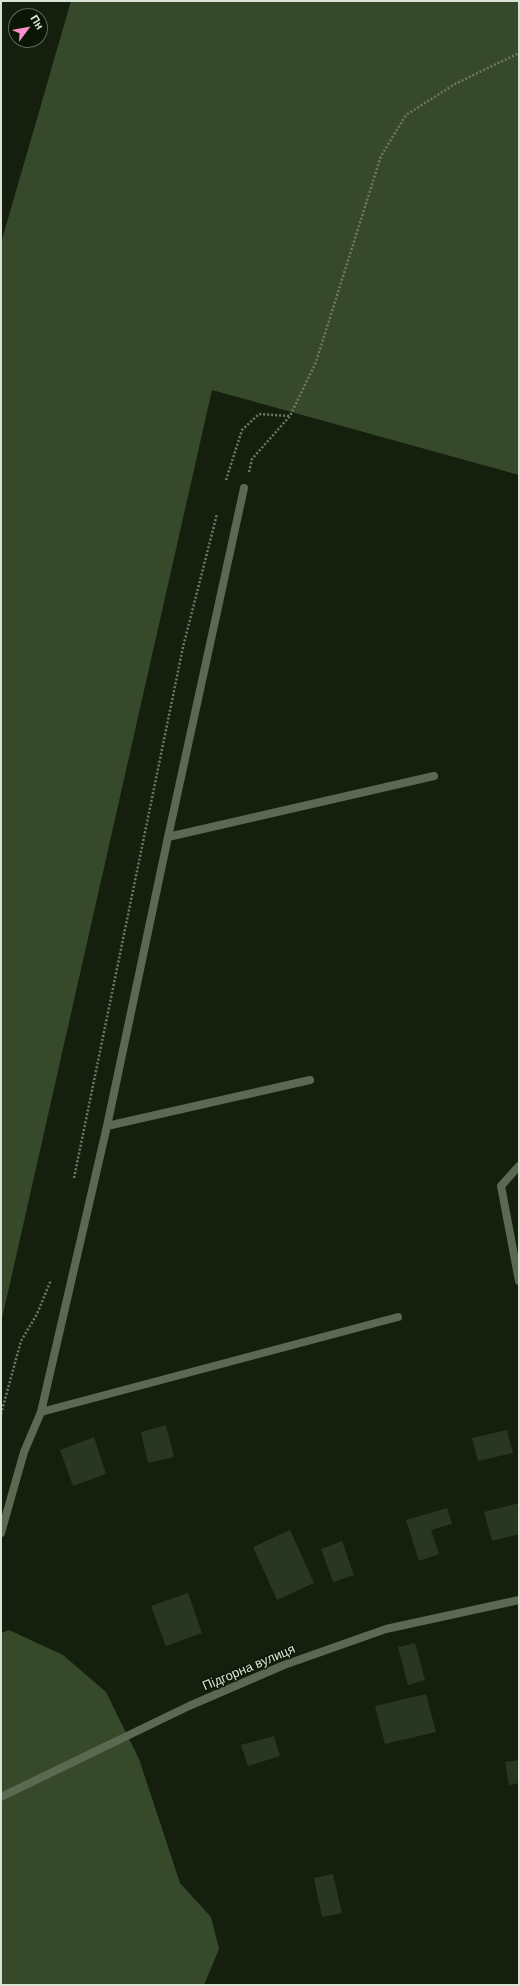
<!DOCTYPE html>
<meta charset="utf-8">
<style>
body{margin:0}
#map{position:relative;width:520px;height:1986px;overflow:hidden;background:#14200d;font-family:Arial,sans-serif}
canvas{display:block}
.frame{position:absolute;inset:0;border:2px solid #dae3d6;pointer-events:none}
.north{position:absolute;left:8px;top:8px;width:40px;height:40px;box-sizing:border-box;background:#0b1705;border:1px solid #5e6959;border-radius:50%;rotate:58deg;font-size:11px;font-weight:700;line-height:16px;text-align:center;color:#dae3d6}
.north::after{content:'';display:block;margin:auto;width:14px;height:18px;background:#f790cd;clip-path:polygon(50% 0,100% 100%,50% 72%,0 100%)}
</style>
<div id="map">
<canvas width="520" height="1986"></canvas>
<div class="frame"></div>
<div class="north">Пн</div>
</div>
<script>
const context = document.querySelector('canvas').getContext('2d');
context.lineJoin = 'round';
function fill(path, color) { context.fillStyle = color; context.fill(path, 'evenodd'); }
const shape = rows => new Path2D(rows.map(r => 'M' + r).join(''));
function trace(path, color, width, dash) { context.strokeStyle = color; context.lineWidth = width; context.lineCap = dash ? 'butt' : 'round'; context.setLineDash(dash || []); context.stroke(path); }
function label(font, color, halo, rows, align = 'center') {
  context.font = font + ' Arial,sans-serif'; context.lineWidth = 3; context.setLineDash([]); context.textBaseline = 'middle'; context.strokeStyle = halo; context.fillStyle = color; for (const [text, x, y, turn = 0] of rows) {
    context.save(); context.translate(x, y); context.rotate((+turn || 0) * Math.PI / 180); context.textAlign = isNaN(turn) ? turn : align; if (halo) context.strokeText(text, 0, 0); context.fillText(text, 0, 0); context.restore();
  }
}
fill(shape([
 [71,1,519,1,519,475,212,390,1,1323,1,243],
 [9,1630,63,1655,106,1692,139,1759,180,1883,211,1917,219,1949,204,1985,1,1985,1,1633]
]), '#36492b');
fill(shape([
 [166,1425,174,1457,148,1463,141,1432],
 [507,1430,513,1453,478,1461,472,1438],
 [94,1437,106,1474,73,1486,60,1450],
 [519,1503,519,1534,492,1541,484,1512],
 [447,1508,452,1524,431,1530,439,1554,419,1561,406,1520],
 [290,1530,314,1583,277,1600,253,1547],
 [342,1541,354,1575,333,1582,321,1549],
 [188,1593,202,1633,166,1646,151,1606],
 [415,1643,425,1680,408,1685,398,1647],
 [426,1694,436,1732,385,1744,375,1706],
 [274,1736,280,1756,248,1766,241,1745],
 [519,1760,519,1783,509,1785,505,1762],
 [333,1874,342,1913,322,1917,314,1878]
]), '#293622');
trace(shape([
 [249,472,252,459,290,416,316,362,381,156,406,115,455,84,519,53],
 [226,480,242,430,259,414,290,416],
 [74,1178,183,647,217,514],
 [1,1414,21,1341,37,1314,51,1280]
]), '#6d7867', 2.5, [2, 2]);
trace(shape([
 [168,837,434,776],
 [107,1126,310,1080],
 [519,1166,501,1186,519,1281],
 [41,1412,398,1317],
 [1,1533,24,1452,41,1412,107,1126,168,837,244,488],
 [1,1797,189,1706,284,1665,386,1629,519,1600]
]), '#5b6953', 8);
label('13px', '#dae3d6', '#0b1705', [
 ["Підгорна вулиця",249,1668,-23]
]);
</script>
